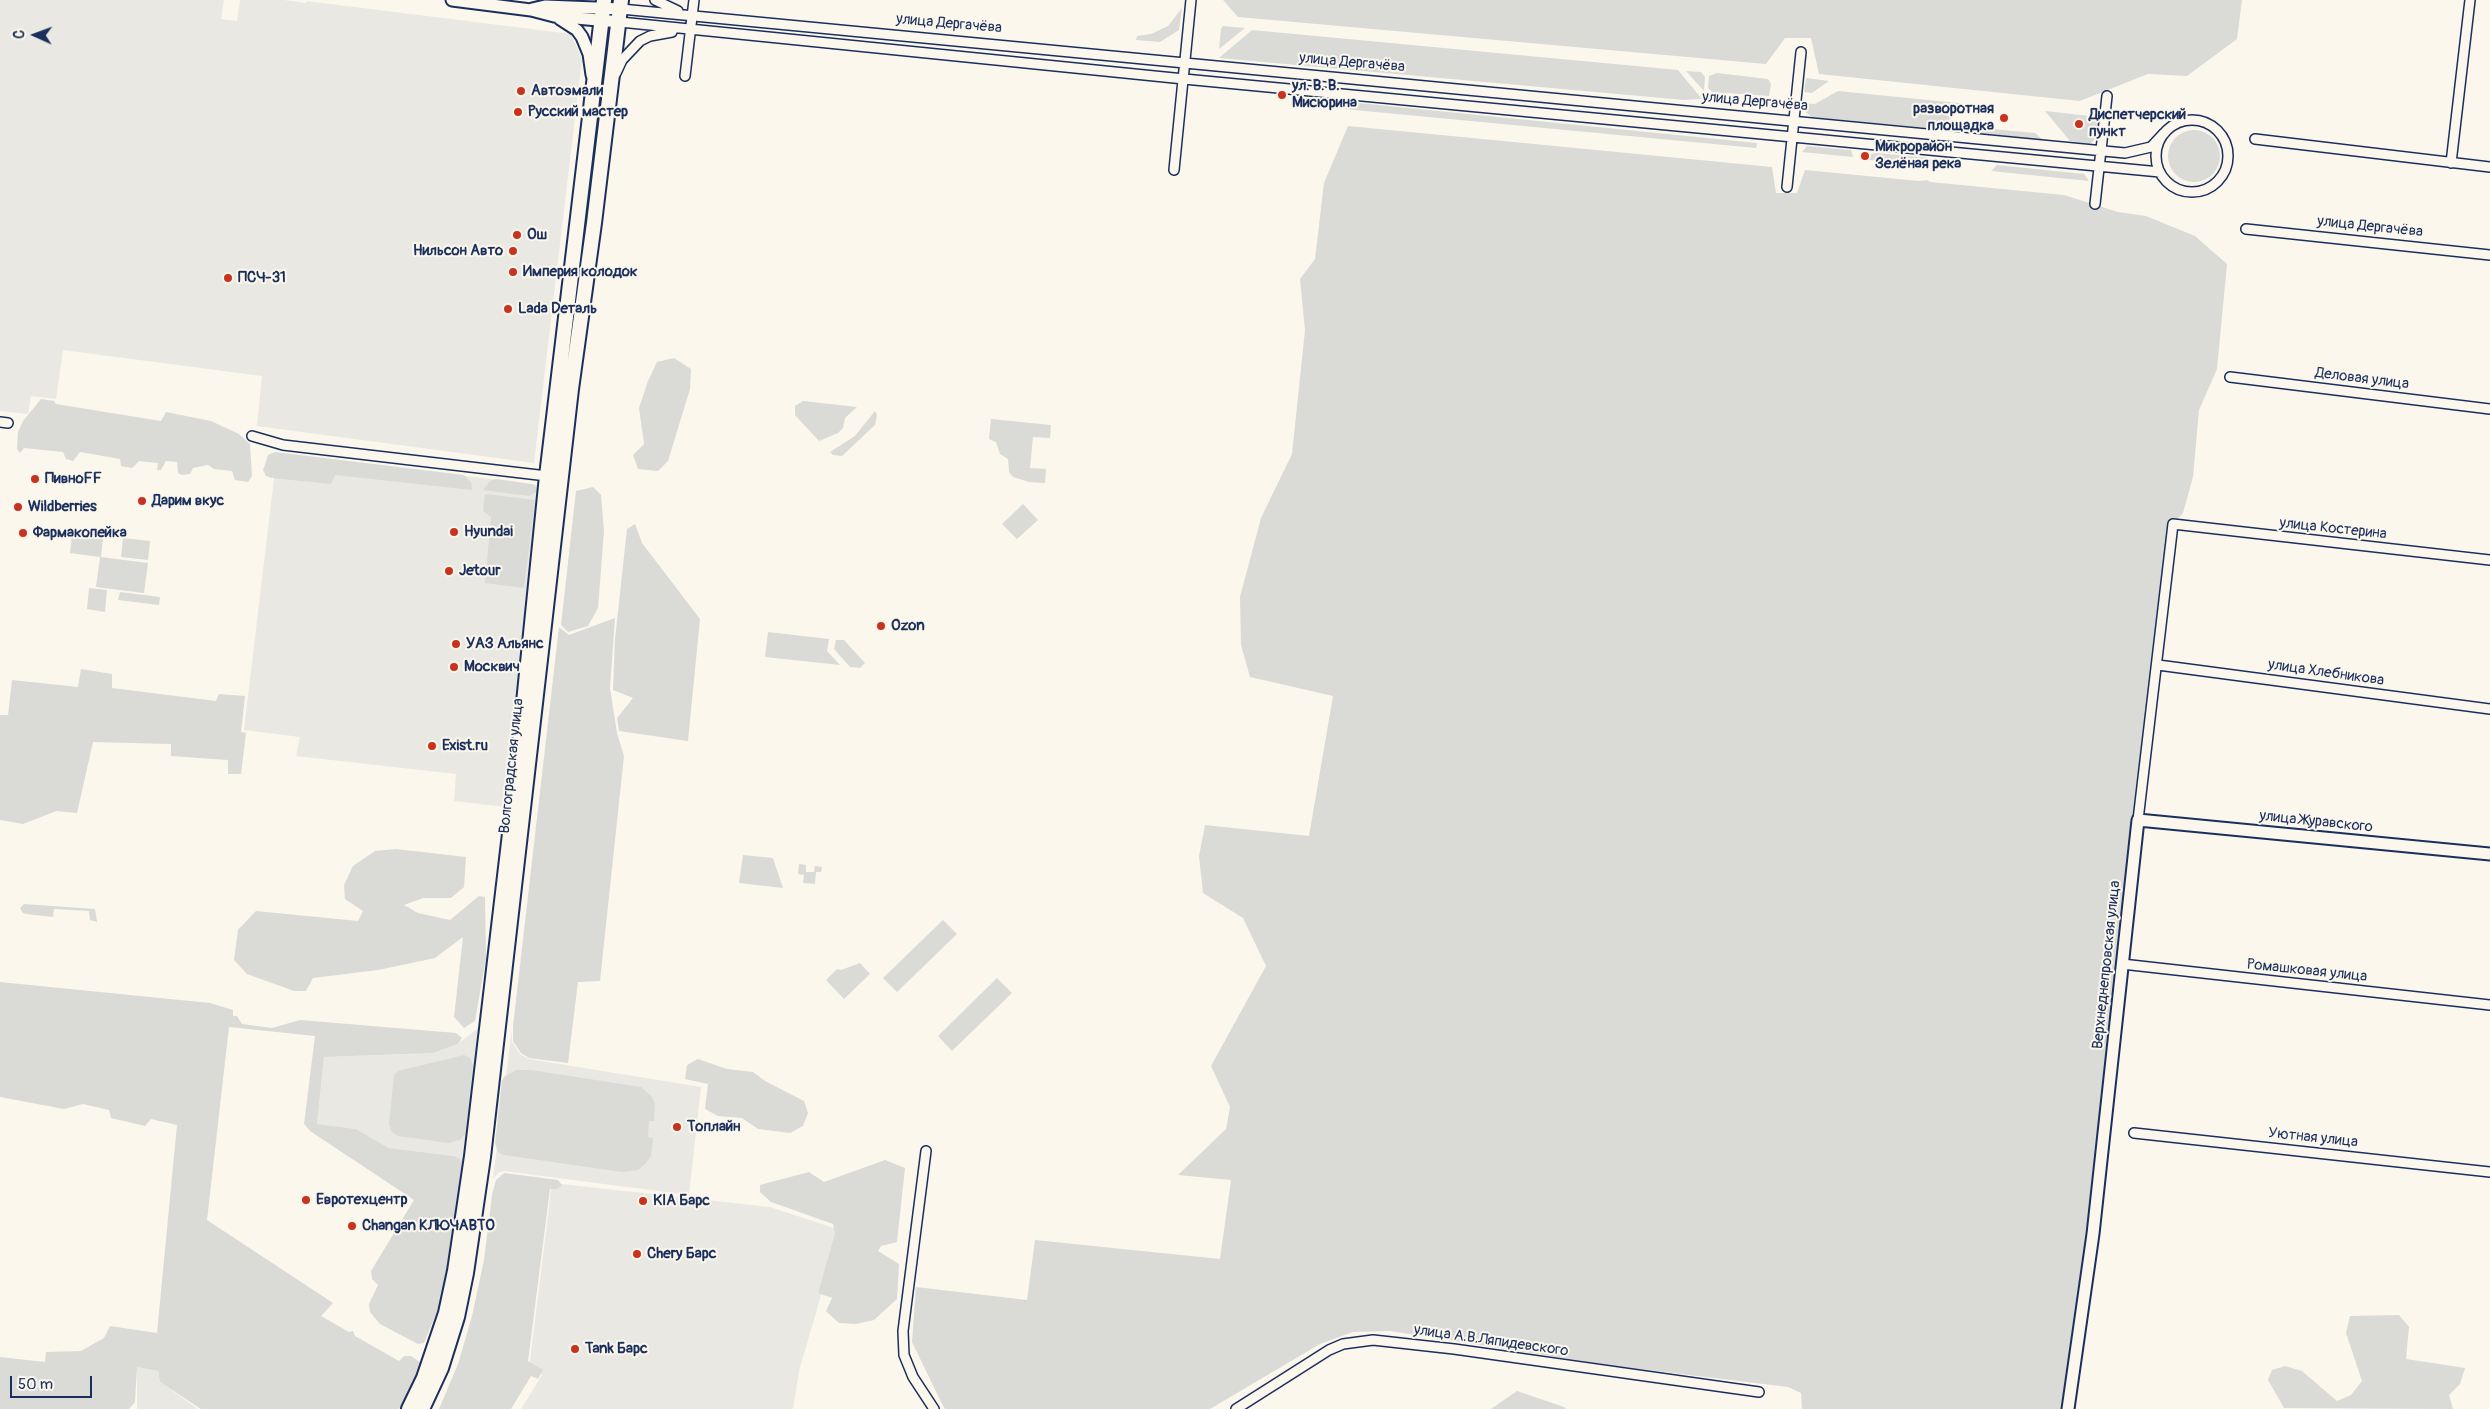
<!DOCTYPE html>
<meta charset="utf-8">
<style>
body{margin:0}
#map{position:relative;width:2490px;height:1409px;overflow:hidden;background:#fbf7ec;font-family:Pangolin,sans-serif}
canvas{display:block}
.north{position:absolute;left:10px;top:10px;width:50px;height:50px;-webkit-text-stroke:4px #fbf7ec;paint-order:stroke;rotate:272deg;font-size:14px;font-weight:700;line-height:20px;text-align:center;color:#1b2f5e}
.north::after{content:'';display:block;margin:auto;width:18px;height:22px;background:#1b2f5e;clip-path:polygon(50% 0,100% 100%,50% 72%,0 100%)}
.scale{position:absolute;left:10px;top:1376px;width:82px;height:22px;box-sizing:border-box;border:2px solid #1b2f5e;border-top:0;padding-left:6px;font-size:15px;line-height:18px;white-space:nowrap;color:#1b2f5e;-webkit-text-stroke:4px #fbf7ec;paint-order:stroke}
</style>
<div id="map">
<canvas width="2490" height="1409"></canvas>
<div class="north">С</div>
<div class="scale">50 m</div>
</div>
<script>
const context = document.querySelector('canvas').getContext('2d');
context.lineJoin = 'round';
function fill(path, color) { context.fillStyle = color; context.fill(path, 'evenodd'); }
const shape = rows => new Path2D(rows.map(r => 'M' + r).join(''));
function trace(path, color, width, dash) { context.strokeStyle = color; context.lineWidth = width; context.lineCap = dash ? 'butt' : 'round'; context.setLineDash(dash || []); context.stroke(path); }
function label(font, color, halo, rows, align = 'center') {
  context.font = font + ' Pangolin,sans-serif'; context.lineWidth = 4; context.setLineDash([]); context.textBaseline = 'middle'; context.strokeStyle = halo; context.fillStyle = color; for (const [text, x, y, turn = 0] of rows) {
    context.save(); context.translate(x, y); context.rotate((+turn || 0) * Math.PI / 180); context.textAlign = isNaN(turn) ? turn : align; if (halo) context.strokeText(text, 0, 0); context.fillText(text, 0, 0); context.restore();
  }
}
fill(shape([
 [0,0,224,0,221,19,237,21,240,0,284,0,306,3,306,1,571,34,582,59,534,463,257,426,262,376,63,350,56,399,31,396,28,414,0,411],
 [277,453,539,485,506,807,454,801,456,774,296,756,300,737,244,730],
 [482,1025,466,1168,454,1156,389,1148,356,1129,317,1124,324,1057,433,1053,458,1044],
 [512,1029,512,1042,520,1054,529,1059,701,1087,689,1195,504,1171,498,1173,493,1179],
 [552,1183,770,1207,840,1230,799,1371,793,1409,521,1409,542,1375,530,1361],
 [137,1367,158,1371,160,1382,198,1409,137,1409]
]), '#eae8e2');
fill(shape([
 [1223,0,2242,0,2237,39,2187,76,2148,74,2080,101,1819,74,1811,38,1785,38,1766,64,1238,17],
 [1182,8,1179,30,1160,42,1136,40,1137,36,1151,34,1168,26],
 [1223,26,1245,28,1219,49,1221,29],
 [1252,30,1678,70,1702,99,1684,100,1219,58],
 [1686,71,1701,72,1705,77,1704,91],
 [1717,73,1768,79,1771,84,1769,96,1712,92,1708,88,1709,76],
 [1806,78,1829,81,1812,93,1804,92],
 [1838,91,1968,104,1938,129,1812,117,1804,111,1803,103,1815,104],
 [1299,97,1757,143,1756,148,1291,104],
 [2045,111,2099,117,2097,137,2090,144,2070,141],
 [1348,126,1772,167,1776,193,1797,193,1805,170,1919,181,1927,180,1930,182,2064,195,2118,212,2146,216,2195,236,2227,264,2217,369,2199,410,2193,477,2183,513,2169,527,2101,1131,2064,1409,1802,1409,1801,1393,1788,1387,1615,1366,1390,1331,1353,1332,1320,1344,1210,1409,945,1409,941,1402,912,1342,916,1287,1027,1300,1035,1240,1220,1259,1231,1180,1178,1175,1226,1129,1230,1107,1211,1066,1266,966,1243,918,1203,893,1199,856,1205,825,1309,836,1333,696,1250,677,1241,645,1240,597,1261,518,1292,454,1305,330,1300,279,1315,259,1324,183],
 [1971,127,2035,133,2043,140,1962,131],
 '2168 156a26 26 0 1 1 52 0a26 26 0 1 1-52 0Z',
 [1807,146,1851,150,1853,157,1802,152],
 [1876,153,1929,158,1937,165,1869,160,1871,154],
 [1997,165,2084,174,2089,181,1991,171],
 [674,358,691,369,690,389,668,461,658,471,638,469,633,455,644,444,639,408,648,381,657,362],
 [41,399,54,401,56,404,161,421,166,412,211,421,239,434,250,444,252,476,248,482,235,480,232,471,214,469,208,465,193,468,190,474,182,475,178,473,177,462,166,461,161,470,157,470,158,463,139,461,132,468,121,466,120,459,80,452,73,461,66,459,63,452,24,448,20,453,17,449,18,432,23,421],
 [803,401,857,407,845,418,843,428,838,433,819,441,795,415,795,406],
 [875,411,877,415,875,425,842,456,833,455,830,452,855,436],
 [991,419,1051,425,1050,438,1033,437,1030,468,1046,469,1045,483,1029,482,1013,477,1009,472,1008,459,1000,454,996,442,989,439],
 [275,452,464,475,471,482,472,490,335,475,331,484,272,478,266,476,263,470,268,455],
 [496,479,532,484,536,487,536,492,529,496,483,490,490,481],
 [593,487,601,495,604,531,598,608,588,626,568,632,561,625,576,491],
 [485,494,535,500,524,588,485,583,491,517,483,511],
 [1023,504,1038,520,1017,539,1002,524],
 [635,524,642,543,700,619,688,741,619,731,617,718,633,698,613,690,615,639,627,529],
 [72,534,103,538,101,557,148,563,144,593,96,587,100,557,70,553],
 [123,538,150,541,148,560,121,557],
 [89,588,107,590,105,612,87,609],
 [120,592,160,597,159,605,118,600],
 [615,618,610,688,617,733,624,756,600,981,578,982,568,1063,529,1058,521,1053,513,1041,513,1026,559,627,569,635],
 [768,632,829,639,827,651,840,665,765,657],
 [836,640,844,640,865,663,860,668,850,667,834,649],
 [81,669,112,674,112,688,216,701,219,694,245,696,241,732,246,733,241,774,228,774,228,760,171,756,171,744,93,742,77,813,56,811,23,824,0,820,0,715,8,715,12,680,78,687],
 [396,849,466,857,464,887,451,898,423,898,404,905,418,913,450,920,479,896,485,897,486,958,475,1021,464,1028,454,1017,463,937,435,958,378,970,313,978,306,991,294,991,247,974,234,960,238,930,256,911,358,921,363,911,345,899,344,885,353,866,375,851],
 [743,855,773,858,783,888,739,883],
 [799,864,806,865,806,872,814,872,815,866,822,867,821,872,816,872,815,884,803,883,804,875,798,874],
 [24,904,95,909,97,922,90,920,89,911,54,909,53,917,26,914,23,913,20,908],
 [943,920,957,934,897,992,883,978],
 [860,963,870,974,844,999,826,980,837,969,841,970],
 [997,978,1012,993,952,1051,938,1036],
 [0,982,210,1003,233,1010,233,1016,237,1016,242,1024,272,1028,300,1020,456,1033,462,1038,458,1044,433,1053,324,1057,317,1124,356,1129,389,1148,454,1156,463,1161,466,1168,462,1171,452,1245,440,1304,424,1343,418,1344,380,1324,370,1312,369,1304,378,1285,372,1279,371,1271,414,1200,310,1131,304,1124,315,1036,229,1027,207,1220,333,1303,321,1316,349,1332,353,1331,355,1336,399,1361,404,1356,411,1356,421,1363,421,1369,399,1409,201,1409,160,1382,158,1371,137,1367,135,1402,129,1409,0,1409,0,1357,45,1362,46,1352,81,1351,104,1338,110,1326,157,1333,177,1125,151,1119,145,1126,111,1118,109,1110,83,1104,64,1109,0,1097],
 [464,1055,470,1058,473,1065,465,1134,460,1140,449,1143,398,1136,392,1132,389,1124,394,1075,398,1071],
 [698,1059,727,1069,753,1072,765,1081,804,1101,808,1113,803,1126,790,1133,758,1129,742,1118,718,1116,705,1109,708,1084,685,1079,687,1065],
 [517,1070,531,1070,641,1087,652,1097,655,1104,654,1121,649,1121,648,1137,653,1138,651,1156,646,1163,638,1170,622,1172,504,1155,498,1152,495,1143,502,1080,505,1076],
 [885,1160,905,1168,897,1242,881,1246,878,1251,899,1264,897,1299,874,1320,856,1324,839,1323,826,1311,832,1298,818,1293,835,1234,833,1224,771,1202,760,1192,760,1185,809,1172,824,1182],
 [504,1173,558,1180,562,1185,557,1189,550,1189,528,1361,543,1370,538,1379,531,1376,511,1409,439,1409,458,1364,472,1316,484,1260,492,1195,496,1180],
 [2399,1315,2409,1327,2406,1359,2465,1368,2460,1384,2449,1395,2453,1409,2284,1408,2268,1380,2272,1370,2285,1366,2302,1371,2337,1401,2351,1395,2362,1381,2346,1333,2350,1316],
 [1517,1391,1564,1407,1566,1409,1491,1409]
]), '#dadad7');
const minor = shape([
 [655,0,678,11],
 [621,9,2125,153,2151,147,2164,133],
 [620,22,1184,79,2160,172],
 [616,73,622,60,640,41,650,36,672,32],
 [685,76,694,0],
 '2156 156a36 36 0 1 1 72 0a36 36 0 1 1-72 0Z',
 [2255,139,2490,167],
 [2451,163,2470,0],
 [1174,170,1191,0],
 [1787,187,1801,52],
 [2095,204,2107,96],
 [2246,229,2490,255],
 [2230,377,2490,409],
 [0,422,8,423],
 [252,436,283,445,547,476],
 [2158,665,2490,709],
 [2138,820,2173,524,2490,560],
 [2122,964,2490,1005],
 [2134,1133,2490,1172],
 [926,1151,903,1331,904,1355,913,1377,934,1409],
 [1236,1409,1329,1350,1343,1344,1373,1340,1454,1349,1759,1392]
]);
const tertiary = shape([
 [452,0,531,10,554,16,620,22],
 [532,9,545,6,621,9],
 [560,19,577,30,582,37,589,54,592,75],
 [2068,1409,2093,1234,2138,820,2490,854]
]);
const primary = shape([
 [409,1409,424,1378,446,1313,455,1271,472,1156,515,791,547,476,604,0],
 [422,1409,441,1368,457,1317,466,1273,483,1157,571,389,594,223,621,0]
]);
trace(minor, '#1b2f5e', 12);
trace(tertiary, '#1b2f5e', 15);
trace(primary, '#1b2f5e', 18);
trace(minor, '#fbf7ec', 9);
trace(tertiary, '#fbf7ec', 11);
trace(primary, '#fbf7ec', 14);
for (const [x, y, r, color] of [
 [521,91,5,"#c8321e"],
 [1282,95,5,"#c8321e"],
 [518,112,5,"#c8321e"],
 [2004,118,5,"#c8321e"],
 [2079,124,5,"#c8321e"],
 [1865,156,5,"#c8321e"],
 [517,235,5,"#c8321e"],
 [513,251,5,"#c8321e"],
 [513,272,5,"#c8321e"],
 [228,278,5,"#c8321e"],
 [508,309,5,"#c8321e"],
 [35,479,5,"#c8321e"],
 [142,501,5,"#c8321e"],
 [18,507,5,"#c8321e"],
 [454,532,5,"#c8321e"],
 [23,533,5,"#c8321e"],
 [449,571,5,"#c8321e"],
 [881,626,5,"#c8321e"],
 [456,644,5,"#c8321e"],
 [454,667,5,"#c8321e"],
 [432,746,5,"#c8321e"],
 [677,1127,5,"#c8321e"],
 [306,1200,5,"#c8321e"],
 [643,1201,5,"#c8321e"],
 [352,1226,5,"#c8321e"],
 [637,1254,5,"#c8321e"],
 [575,1349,5,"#c8321e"]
]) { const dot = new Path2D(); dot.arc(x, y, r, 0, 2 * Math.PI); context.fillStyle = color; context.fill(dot); trace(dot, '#fbf7ec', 2); }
label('15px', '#1b2f5e', '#fbf7ec', [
 ["улица Дергачёва",949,24,5],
 ["улица Дергачёва",1352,63,5],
 ["улица Дергачёва",1755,102,5],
 ["улица Дергачёва",2370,227,6],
 ["Деловая улица",2362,379,7],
 ["улица Костерина",2333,529,6],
 ["улица Хлебникова",2326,673,8],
 ["Волгоградская улица",512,766,-84],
 ["улица Журавского",2316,822,6],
 ["Верхнеднепровская улица",2107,965,-84],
 ["Ромашковая улица",2307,971,6],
 ["Уютная улица",2313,1138,6],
 ["улица А.В.Ляпидевского",1491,1341,8]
]);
label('bold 15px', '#1b2f5e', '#fbf7ec', [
 ["ул. В. В.",1292,86],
 ["Мисюрина",1292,103],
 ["Автоэмали",531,91],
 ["разворотная",1994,109,"right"],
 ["площадка",1994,126,"right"],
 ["Русский мастер",528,112],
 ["Диспетчерский",2089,115],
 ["пункт",2089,132],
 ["Микрорайон",1875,147],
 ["Зелёная река",1875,164],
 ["Ош",527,235],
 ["Нильсон Авто",503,251,"right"],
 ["Империя колодок",523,272],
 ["ПСЧ-31",238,278],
 ["Lada Dеталь",518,309],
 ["ПивноFF",45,479],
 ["Дарим вкус",152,501],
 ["Wildberries",28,507],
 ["Hyundai",464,532],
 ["Фармакопейка",33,533],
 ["Jetour",459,571],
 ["Ozon",891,626],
 ["УАЗ Альянс",466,644],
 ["Москвич",464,667],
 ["Exist.ru",442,746],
 ["Топлайн",687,1127],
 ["Евротехцентр",316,1200],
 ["KIA Барс",653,1201],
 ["Changan КЛЮЧАВТО",362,1226],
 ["Chery Барс",647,1254],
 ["Tank Барс",585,1349]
], 'left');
</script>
